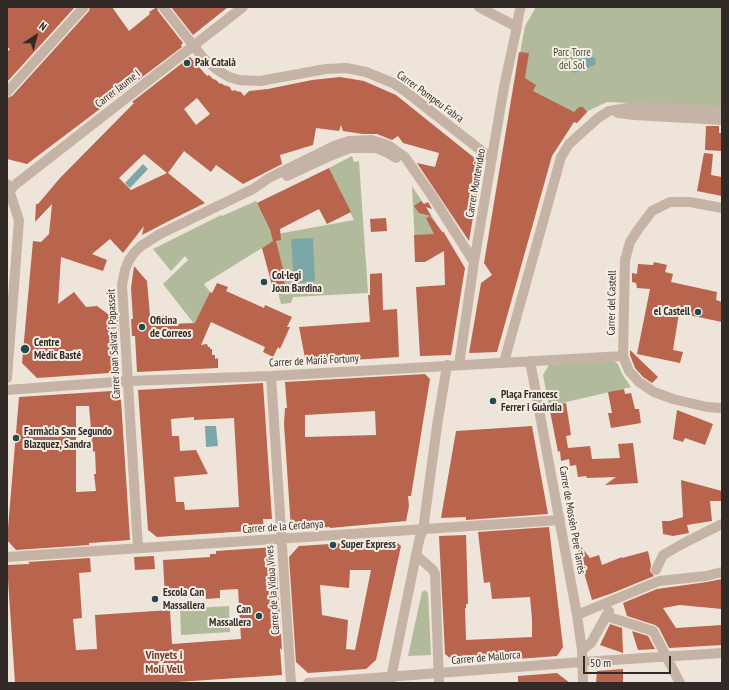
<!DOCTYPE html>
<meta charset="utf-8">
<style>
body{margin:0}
#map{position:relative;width:729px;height:690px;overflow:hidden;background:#eee4d9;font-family:"PT Sans Narrow",sans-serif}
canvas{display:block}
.frame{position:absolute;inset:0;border:8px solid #322a26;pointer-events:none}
.north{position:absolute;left:16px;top:16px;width:40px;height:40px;-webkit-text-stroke:3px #f6eee5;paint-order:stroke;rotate:36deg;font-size:11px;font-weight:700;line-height:16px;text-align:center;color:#322a26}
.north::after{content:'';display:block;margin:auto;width:14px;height:18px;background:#322a26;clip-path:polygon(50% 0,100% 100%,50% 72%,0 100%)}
.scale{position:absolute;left:583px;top:656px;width:88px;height:18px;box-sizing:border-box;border:2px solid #322a26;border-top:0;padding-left:5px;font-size:12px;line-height:14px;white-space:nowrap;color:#322a26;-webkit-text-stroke:3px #f6eee5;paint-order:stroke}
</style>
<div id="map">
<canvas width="729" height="690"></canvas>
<div class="frame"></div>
<div class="north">N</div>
<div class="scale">50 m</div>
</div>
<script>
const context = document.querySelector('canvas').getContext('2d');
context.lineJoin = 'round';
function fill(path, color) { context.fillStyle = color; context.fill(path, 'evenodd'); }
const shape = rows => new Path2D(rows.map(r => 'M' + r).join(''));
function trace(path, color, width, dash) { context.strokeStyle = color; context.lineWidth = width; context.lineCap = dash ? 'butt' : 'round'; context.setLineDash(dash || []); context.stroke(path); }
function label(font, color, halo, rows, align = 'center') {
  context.font = font + ' "PT Sans Narrow",sans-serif'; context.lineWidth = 4; context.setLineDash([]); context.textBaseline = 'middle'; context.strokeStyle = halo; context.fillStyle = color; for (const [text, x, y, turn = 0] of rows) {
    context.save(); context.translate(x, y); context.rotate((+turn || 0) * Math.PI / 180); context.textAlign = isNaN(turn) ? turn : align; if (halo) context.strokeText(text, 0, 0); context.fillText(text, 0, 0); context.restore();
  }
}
fill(shape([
 [536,7,722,7,722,107,607,102,588,111,577,123,513,91,525,26],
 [352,156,354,162,359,161,368,293,293,297,291,303,281,304,277,288,286,286,273,241,204,284,210,292,195,325,163,284,188,260,185,256,171,271,153,249,221,215,222,216,256,201,272,235,354,220,329,168],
 [412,186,444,235,415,245],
 [614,361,618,364,622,374,631,387,549,406,543,375,549,365],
 [425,590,428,593,431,655,408,656,422,592],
 [229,606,230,632,181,635,180,609]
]), '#b1bb9b');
fill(shape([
 [591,56,596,59,595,65,573,73,570,63],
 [143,164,148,169,130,188,125,183],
 [313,238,315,281,294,283,291,239],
 [205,426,216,426,218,446,206,447]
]), '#7ba7a8');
fill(shape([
 [7,7,75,7,7,82,7,52,10,49,7,47],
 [90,7,112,7,129,31,150,14,149,12,157,7,158,11,183,43,181,45,182,47,27,164,7,159,7,98,12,96,89,11],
 [171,7,228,7,193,35],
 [519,52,529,53,525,78,536,85,533,91,574,112,579,107,583,107,587,112,577,123,574,122,552,156,497,352,469,353,481,283,492,275,484,263],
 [190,57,207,76,209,75,213,79,216,80,220,84,221,83,225,86,226,85,228,87,229,86,232,91,235,90,236,91,241,92,244,96,249,91,268,89,312,80,340,77,364,81,396,95,482,164,469,241,417,163,435,167,439,153,403,143,398,136,392,140,377,134,363,134,343,131,341,125,339,131,316,128,313,145,280,155,282,164,243,184,216,165,211,172,184,151,168,173,205,203,165,223,142,235,144,226,123,253,110,239,92,254,107,260,103,271,61,257,58,304,74,292,86,307,97,306,116,320,118,320,119,363,109,373,37,378,22,363,33,241,41,242,49,234,52,204,35,222,36,204,38,204,60,178,134,103,132,102],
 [197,98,210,114,196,125,184,109],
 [144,154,167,173,131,190,119,178],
 [706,126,719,126,719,133,722,133,722,151,705,150],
 [704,153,713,154,711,175,722,177,722,196,697,191],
 [329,168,351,212,327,224,319,209,280,229,281,240,276,241,284,273,282,273,286,287,273,289,262,248,273,241,270,230,257,203],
 [421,201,424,204,428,202,432,209,426,207,431,216,419,213,414,206],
 [430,216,443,233,443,231,465,268,451,355,420,356,416,287,445,285,444,251,425,262,415,262,414,235,434,234,426,218],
 [386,218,387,231,371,232,370,219],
 [654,262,667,265,665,272,673,274,671,282,717,292,716,300,722,302,722,322,679,313,673,350,683,352,680,363,637,354,650,289,637,288,636,283,632,282,632,273,637,274,638,264,653,265],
 [134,266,147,281,150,316,169,315,169,324,195,323,210,292,212,293,217,283,228,287,226,291,264,308,265,305,292,317,287,327,290,327,280,349,278,347,273,357,263,352,265,347,211,322,201,345,207,344,208,347,210,347,210,349,212,349,212,355,215,355,215,359,218,358,218,368,137,372,135,336,132,336,131,319,133,319,131,288],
 [382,273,383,310,397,309,399,357,306,363,299,327,370,322,368,295,370,295,370,274],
 [630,350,658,377,652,383,643,377,635,368,630,355],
 [425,374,430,379,411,496,408,496,409,506,406,521,330,528,330,527,291,529,284,424,285,408,287,408,285,382],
 [375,411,376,435,305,437,305,415],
 [263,383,272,519,263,519,264,530,157,537,148,530,138,390],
 [194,417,194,420,234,418,239,507,185,510,184,502,176,502,174,477,208,474,196,450,180,451,179,436,172,436,171,419],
 [624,389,625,394,631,393,635,409,639,409,641,423,611,428,608,413,612,413,608,392],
 [112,391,121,400,130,540,89,543,89,545,16,550,7,540,19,397],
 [76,406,89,406,93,452,95,451,96,474,94,474,96,491,76,492],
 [566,403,571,435,566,436,568,448,590,446,592,459,620,458,618,444,633,443,638,483,605,485,616,477,587,478,586,476,578,477,576,465,570,466,569,459,561,461,560,451,558,452,549,406],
 [677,410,713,424,705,445,685,438,683,442,673,439],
 [532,426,548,514,466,520,466,517,441,518,456,431],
 [681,480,722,491,722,501,710,501,712,521,687,525,689,533,673,536,663,534,662,521,670,521,683,517],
 [549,527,563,647,557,656,491,661,491,660,455,662,445,654,439,536,466,535,468,604,466,604,466,608,465,608,466,640,532,637,532,619,530,597,492,599,490,582,484,583,478,532],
 [574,538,590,558,599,555,602,565,622,557,622,558,648,551,651,565,650,571,654,576,610,594,592,600],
 [394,540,401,546,376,660,366,669,308,673,296,662,289,557,299,546],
 [350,570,371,570,355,650,346,649,348,620,322,615,320,585,349,588],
 [274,547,276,573,277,571,282,650,280,648,282,675,162,683,15,683,7,565,30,564,28,562,90,558,91,572,79,573,82,618,73,619,76,650,97,649,95,615,170,610,172,644,241,639,238,589,220,590,220,598,206,599,206,596,165,598,163,560,210,557,210,554,216,554,216,551],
 [154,556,155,569,135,570,134,557],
 [722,579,722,609,680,605,663,608,676,628,722,625,722,645,669,648,659,628,655,625,627,616,623,603,657,589,707,582],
 [610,624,622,628,623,653,600,645],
 [632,631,648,636,655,649,638,650],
 [623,669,623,683,596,683,597,671],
 [557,673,570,683,518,683,518,676]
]), '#b9644c');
trace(shape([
 [163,7,204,59,219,71,229,77,239,80,260,81,326,69,346,68,366,72,393,83,405,91,492,159],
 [479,7,517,27],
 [7,92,84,7],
 [618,113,634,115,722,120],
 [287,176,332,155,350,148,376,148,386,152,396,158],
 [7,184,19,220,7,378],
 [10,190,16,184,243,7],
 [722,208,690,202,670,202,652,211,637,231,630,242,625,260,623,356,629,371,639,382,654,392,673,399,707,407,722,408],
 [530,361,577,615,582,650,583,683],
 [504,362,561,157,569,144,598,118,609,111,634,107,722,111],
 [459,365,474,262,504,87,516,31,519,13,521,7],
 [271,376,291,683],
 [7,390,128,381,271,376,623,356],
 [138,548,122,285,125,270,129,260,134,253,141,246,160,234,253,189,269,178,334,146,349,141,371,140,388,145,405,157,432,196,474,262],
 [416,555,433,570,435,574,439,683],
 [7,557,560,520],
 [656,570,663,555,684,543,722,524],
 [577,615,659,581,706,576,722,572],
 [606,616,653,631,680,683],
 [582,650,591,643,609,611],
 [308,683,582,662,722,653],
 [390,683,416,555,420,537,423,530,437,426,447,365]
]), '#c5b4a6', 10);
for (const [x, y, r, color] of [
 [187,63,4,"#204c4f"],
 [264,282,4,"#204c4f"],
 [698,312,4,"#204c4f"],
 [142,327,4,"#204c4f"],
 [25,349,5,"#204c4f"],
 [493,401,4,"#204c4f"],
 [16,438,4,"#204c4f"],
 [333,545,4,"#204c4f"],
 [155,599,4,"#204c4f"],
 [259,616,4,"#204c4f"]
]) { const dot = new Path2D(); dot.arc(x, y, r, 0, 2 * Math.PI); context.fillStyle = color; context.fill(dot); trace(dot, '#f6eee5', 1.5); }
label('11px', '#424d2d', '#f6eee5', [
 ["Parc Torre",572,53],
 ["del Sol",572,66]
]);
label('bold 11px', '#322a26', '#f6eee5', [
 ["Pak Català",195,63],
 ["Col·legi",272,276],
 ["Joan Bardina",272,289],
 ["el Castell",690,312,"right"],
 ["Oficina",150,321],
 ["de Correos",150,334],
 ["Centre",34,343],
 ["Mèdic Basté",34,356],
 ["Plaça Francesc",501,395],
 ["Ferrer i Guàrdia",501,408],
 ["Farmàcia San Segundo",24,432],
 ["Blazquez, Sandra",24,445],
 ["Super Express",341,545],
 ["Escola Can",163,593],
 ["Massallera",163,606],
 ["Can",251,610,"right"],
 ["Massallera",251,623,"right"]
], 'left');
label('11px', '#322a26', '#f6eee5', [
 ["Carrer Jaume I",118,89,-38],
 ["Carrer Pompeu Fabra",430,97,36],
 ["Carrer Montevideo",476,183,-80],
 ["Carrer del Castell",612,303,-89],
 ["Carrer Joan Salvat i Papasseit",114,344,-93],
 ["Carrer de Marià Fortuny",314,361,-3],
 ["Carrer de Mossèn Pere Tarrés",572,520,80],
 ["Carrer de la Cerdanya",283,527,-4],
 ["Carrer de la Vídua Vives",273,590,-94],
 ["Carrer de Mallorca",486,658,-5]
]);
label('bold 12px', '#783928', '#f6eee5', [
 ["Vinyets i",164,656],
 ["Molí Vell",164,670]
]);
</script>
